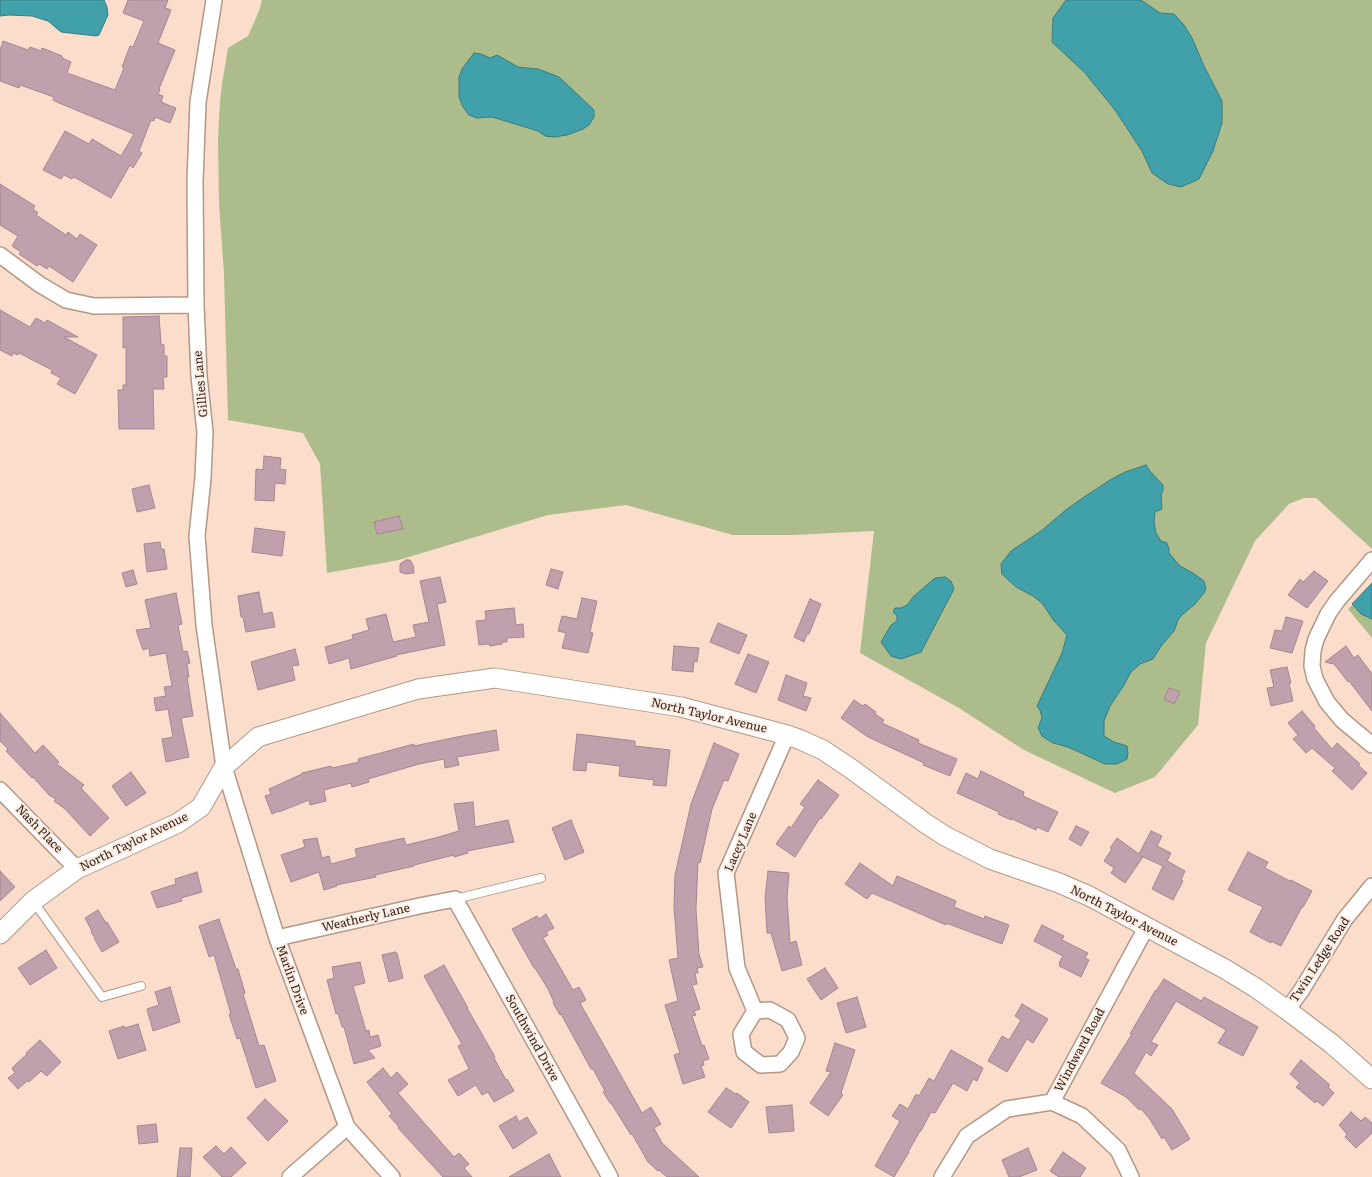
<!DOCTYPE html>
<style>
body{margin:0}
canvas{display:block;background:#fbddcc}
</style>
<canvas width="1372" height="1177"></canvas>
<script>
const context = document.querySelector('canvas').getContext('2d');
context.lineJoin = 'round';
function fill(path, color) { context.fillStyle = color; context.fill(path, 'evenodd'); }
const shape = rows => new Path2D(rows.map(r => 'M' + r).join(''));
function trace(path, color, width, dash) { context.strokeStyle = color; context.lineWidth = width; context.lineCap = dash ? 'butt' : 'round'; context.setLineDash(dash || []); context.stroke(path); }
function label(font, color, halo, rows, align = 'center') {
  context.font = font + ' Literata,serif'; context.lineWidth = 4; context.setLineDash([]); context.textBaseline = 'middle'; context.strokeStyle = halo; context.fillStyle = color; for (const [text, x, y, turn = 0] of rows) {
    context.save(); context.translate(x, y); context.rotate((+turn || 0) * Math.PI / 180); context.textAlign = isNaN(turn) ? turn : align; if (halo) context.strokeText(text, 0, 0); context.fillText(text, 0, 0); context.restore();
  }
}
fill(shape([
 [262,0,1372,0,1372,549,1316,498,1304,498,1289,504,1255,541,1206,643,1198,725,1155,777,1115,793,1024,750,959,708,860,653,874,531,793,535,733,535,626,505,548,515,399,560,327,573,320,464,303,433,228,420,224,274,219,204,218,138,220,102,222,84,228,48,248,36,259,11],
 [1372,587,1372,638,1348,609]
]), '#acbd8b');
const water = shape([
 [0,0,104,0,107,7,108,15,99,35,96,36,61,32,48,21,32,16,9,15,0,16,0,0],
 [1066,0,1141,0,1160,13,1174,14,1184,25,1192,38,1204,66,1222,101,1222,123,1213,151,1199,179,1181,187,1168,184,1152,173,1142,151,1115,110,1085,73,1052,42,1053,18,1066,0],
 [474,53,481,54,490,58,497,55,518,67,538,69,559,77,594,110,594,117,589,125,583,129,567,135,554,137,545,136,538,131,499,119,491,117,477,118,469,115,463,107,459,97,459,77,462,69,474,53],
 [1146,465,1149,470,1163,485,1163,490,1161,495,1162,509,1155,512,1154,522,1156,533,1161,541,1167,543,1169,549,1169,553,1180,566,1193,573,1204,581,1206,588,1204,593,1195,604,1182,615,1178,620,1174,631,1161,646,1153,659,1140,664,1131,672,1124,685,1110,706,1104,721,1104,736,1114,742,1127,746,1128,753,1127,759,1117,764,1105,764,1068,747,1053,743,1042,736,1038,728,1042,718,1040,710,1037,706,1062,653,1067,635,1054,621,1042,603,1033,596,1016,587,1002,574,1001,564,1011,551,1041,531,1067,509,1084,497,1110,480,1125,472,1146,465],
 [945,577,951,581,954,589,921,652,901,659,891,656,881,642,891,625,897,621,897,616,893,612,895,608,901,608,907,605,914,596,935,578,945,577],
 [1372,583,1372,619,1361,614,1352,604,1372,583]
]);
fill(water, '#40a1aa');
trace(water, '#3b7c80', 1);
const building = shape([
 [128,0,168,0,165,8,171,10,158,43,175,50,159,89,160,90,158,94,163,96,161,102,176,108,170,123,155,117,154,121,151,120,139,151,142,153,133,168,130,165,111,198,74,177,72,179,64,175,61,179,43,170,65,131,89,144,92,139,121,156,134,134,59,103,53,100,54,97,20,85,19,88,0,81,0,50,3,41,28,50,30,47,41,51,42,48,62,56,62,58,71,62,67,73,115,90,124,68,122,67,130,46,133,47,144,21,123,13,128,0],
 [0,184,35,206,33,209,38,213,36,215,66,235,68,232,77,239,80,234,97,245,73,282,49,266,47,269,39,264,37,266,19,254,21,252,12,246,18,236,0,225,0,184],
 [0,310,30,327,36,318,45,323,47,320,78,337,64,337,97,355,75,394,57,384,61,378,51,373,52,370,19,353,18,355,13,353,12,356,0,350,0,310],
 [159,316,161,344,164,345,164,356,167,356,167,377,163,377,164,389,153,389,154,429,119,429,118,390,123,390,123,385,126,385,126,347,123,348,123,317,159,316],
 [264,456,281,458,280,469,286,470,285,484,275,483,274,501,255,500,256,469,263,470,264,456],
 [149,485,155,508,137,512,132,489,149,485],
 [399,516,403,529,377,534,374,522,399,516],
 [255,528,285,532,282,556,252,552,255,528],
 [160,542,161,549,164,549,167,569,147,572,144,544,160,542],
 [406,560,410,560,413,565,414,573,406,574,400,572,400,564,406,560],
 [551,569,563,572,558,589,546,585,551,569],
 [133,570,137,584,126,587,122,573,133,570],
 [1314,571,1328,581,1307,608,1288,595,1300,579,1303,582,1314,571],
 [440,577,446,602,437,604,445,645,396,655,397,656,351,669,349,658,329,664,325,647,353,639,352,635,369,630,366,619,386,614,393,642,416,637,413,625,429,622,420,581,440,577],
 [259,592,263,614,272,612,275,627,246,632,243,617,241,617,238,596,259,592],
 [176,593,182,624,178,625,183,652,187,651,190,663,187,664,189,677,187,677,193,716,181,718,189,757,166,762,162,739,173,737,168,709,156,711,154,698,166,696,164,687,172,686,166,653,150,656,149,648,143,650,136,630,151,628,145,600,176,593],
 [582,598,597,601,590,632,593,633,588,653,562,648,566,633,558,631,562,616,577,619,582,598],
 [810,599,821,604,809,634,807,634,804,642,794,637,810,599],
 [514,608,516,625,523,624,524,637,507,638,507,642,502,642,502,644,490,646,489,644,479,645,476,621,486,620,485,611,514,608],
 [1286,617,1303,621,1292,653,1270,648,1275,630,1282,631,1286,617],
 [718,623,747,635,739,654,710,642,718,623],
 [674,646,699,648,697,662,694,661,693,672,672,670,674,646],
 [1346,646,1354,658,1358,655,1372,674,1372,711,1349,681,1348,682,1334,664,1325,662,1346,646],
 [295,649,299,665,292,666,295,680,258,690,251,662,295,649],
 [748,654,769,662,756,693,735,684,748,654],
 [1287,667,1291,683,1289,683,1293,701,1271,706,1267,688,1274,687,1270,670,1287,667],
 [786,675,807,683,803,696,811,698,806,711,778,700,786,675],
 [1169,688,1180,692,1174,704,1164,699,1169,688],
 [854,700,863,706,865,704,876,712,875,714,884,720,882,723,919,740,918,743,957,759,950,776,923,765,924,763,868,737,841,718,854,700],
 [1302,711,1315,726,1314,728,1332,749,1337,743,1360,764,1358,765,1367,773,1352,790,1332,771,1335,768,1312,748,1306,753,1293,739,1298,735,1288,723,1302,711],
 [0,713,35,753,43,745,59,762,57,764,84,785,81,788,109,818,90,836,65,809,54,801,56,799,49,795,33,777,32,778,6,751,8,749,0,741,0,713],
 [496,730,499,750,457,757,459,765,445,768,444,759,419,764,368,779,369,782,352,787,351,783,324,790,326,801,310,805,309,800,279,812,279,811,272,814,265,796,271,794,269,789,302,774,302,773,331,766,332,768,359,762,358,759,414,744,414,746,457,737,496,730],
 [577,734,635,741,635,746,670,750,666,786,653,785,654,780,619,776,620,766,587,762,586,771,573,770,577,734],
 [714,743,739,754,728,781,724,780,712,809,700,863,698,862,696,909,699,954,703,967,697,968,698,973,695,973,697,984,692,985,700,1009,694,1011,696,1015,692,1016,702,1046,704,1045,709,1059,703,1061,704,1065,701,1066,705,1077,683,1084,674,1055,680,1053,665,1005,678,1001,669,960,678,958,674,907,675,875,691,804,714,743],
 [981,771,1024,792,1023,796,1058,812,1048,832,1037,827,1036,830,1012,819,1011,820,998,814,999,812,957,793,966,773,978,779,981,771],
 [131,772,146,793,126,806,112,786,131,772],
 [818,780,839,795,821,819,820,818,795,857,776,844,789,826,791,828,805,807,800,804,818,780],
 [473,802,475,827,508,820,514,842,467,851,468,853,454,857,454,855,414,865,414,866,375,875,376,877,336,885,337,886,324,890,319,872,291,882,281,855,305,847,303,840,317,838,322,858,329,856,331,864,357,857,355,849,404,838,406,845,435,838,459,831,454,804,473,802],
 [571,820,584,852,565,860,552,828,571,820],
 [1076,826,1089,832,1081,846,1069,839,1076,826],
 [1151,831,1162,836,1157,846,1171,853,1167,861,1185,871,1181,880,1183,881,1173,900,1152,889,1163,866,1141,856,1143,857,1125,883,1111,873,1114,868,1104,861,1112,849,1110,848,1117,838,1139,854,1151,831],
 [1248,852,1268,862,1265,868,1290,881,1291,880,1312,891,1303,907,1302,907,1281,946,1271,941,1271,943,1250,932,1263,907,1228,890,1248,852],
 [860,863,893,886,897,876,956,901,954,907,984,919,985,916,1009,925,1002,944,946,923,946,925,872,893,867,899,845,884,860,863],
 [0,871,15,887,0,901,0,871],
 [768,871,789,873,787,898,790,943,796,941,802,965,782,971,771,933,767,933,765,898,768,871],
 [197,872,202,892,181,898,182,901,157,908,151,892,176,884,175,879,197,872],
 [98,910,106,923,107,922,119,942,102,952,94,938,95,938,91,932,92,931,85,918,98,910],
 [546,914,554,928,546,932,548,935,543,938,573,990,579,987,586,1000,580,1003,642,1113,651,1107,661,1124,654,1128,662,1143,699,1177,667,1177,659,1170,658,1171,648,1162,632,1134,631,1135,611,1103,610,1103,603,1092,605,1091,593,1069,591,1069,561,1014,560,1015,553,1003,554,1002,548,989,535,968,534,968,512,929,537,916,539,919,546,914],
 [219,919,236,969,238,969,245,993,243,994,259,1046,264,1045,276,1081,256,1088,240,1038,237,1039,229,1014,231,1014,214,955,209,957,199,926,219,919],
 [1042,925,1064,936,1062,940,1088,953,1085,958,1089,960,1081,977,1059,966,1060,964,1059,963,1063,956,1034,941,1042,925],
 [46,950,57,968,30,985,18,968,46,950],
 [395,952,395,953,397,953,403,978,389,982,382,955,395,952],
 [360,962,365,983,353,986,366,1031,369,1030,370,1037,378,1035,381,1046,368,1050,375,1058,354,1064,344,1027,342,1027,338,1013,336,1014,327,980,334,978,332,967,360,962],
 [444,965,468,1008,467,1008,495,1057,494,1058,506,1080,507,1079,514,1091,494,1102,488,1092,482,1095,476,1085,458,1096,448,1080,469,1069,458,1046,462,1044,424,976,444,965],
 [825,968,838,988,821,1000,807,979,825,968],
 [1164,979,1201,1001,1204,997,1258,1027,1243,1056,1218,1043,1226,1030,1176,1001,1151,1042,1158,1045,1151,1056,1146,1052,1134,1073,1172,1109,1190,1139,1172,1150,1164,1137,1162,1139,1149,1118,1141,1109,1139,1110,1126,1097,1101,1083,1132,1034,1130,1034,1155,991,1156,991,1164,979],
 [170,987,180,1022,153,1031,147,1009,159,1005,155,992,170,987],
 [857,997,866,1027,846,1033,837,1003,857,997],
 [1022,1004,1048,1019,1033,1043,1027,1039,1007,1072,988,1061,1002,1036,1009,1040,1021,1020,1015,1016,1022,1004],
 [138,1024,146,1050,118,1059,109,1031,124,1026,125,1028,138,1024],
 [40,1040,61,1062,47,1076,41,1071,29,1082,27,1081,18,1089,8,1078,15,1073,12,1068,27,1054,26,1053,40,1040],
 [835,1043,855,1050,841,1093,843,1095,828,1116,810,1103,831,1072,826,1071,835,1043],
 [951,1050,983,1068,977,1081,973,1079,967,1091,953,1083,935,1113,931,1112,921,1131,920,1131,908,1152,909,1152,894,1177,875,1166,900,1121,892,1116,900,1104,908,1109,916,1094,919,1096,929,1078,934,1081,951,1050],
 [1301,1060,1330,1085,1328,1087,1334,1093,1323,1106,1317,1101,1315,1103,1296,1087,1300,1083,1290,1074,1301,1060],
 [383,1068,391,1078,397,1072,408,1084,398,1093,454,1157,459,1153,469,1164,464,1168,472,1177,443,1177,398,1128,399,1127,389,1116,392,1114,367,1082,383,1068],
 [726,1088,736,1094,737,1093,749,1102,731,1128,708,1112,726,1088],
 [265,1099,288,1121,268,1141,247,1118,265,1099],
 [792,1105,794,1131,769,1133,766,1107,792,1105],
 [1351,1112,1361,1121,1365,1117,1372,1123,1372,1133,1356,1148,1345,1137,1347,1134,1339,1125,1351,1112],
 [516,1116,519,1122,527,1117,537,1133,513,1149,499,1126,516,1116],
 [156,1124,158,1142,139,1144,137,1126,156,1124],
 [216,1146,224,1154,231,1147,246,1163,231,1177,222,1177,203,1157,216,1146],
 [180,1148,192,1148,190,1177,177,1177,180,1148],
 [1028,1148,1037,1170,1019,1177,1009,1177,1002,1160,1028,1148],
 [1063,1152,1086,1168,1080,1177,1059,1177,1050,1171,1063,1152],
 [549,1154,561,1177,509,1177,549,1154]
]);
fill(building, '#bfa0ac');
trace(building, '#a58692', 1);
const service = shape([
 [455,899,541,878],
 [33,901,102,997,141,986]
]);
const minor = shape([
 [214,0,198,102,195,181,196,305,199,376,205,432,203,478,197,536,204,625,224,767,277,938,347,1127,392,1177],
 [0,255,39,284,66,300,94,306,196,305],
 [1372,560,1337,601,1328,614,1316,639,1313,651,1312,666,1315,679,1327,702,1342,720,1372,745],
 [0,790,77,869],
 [277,938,419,906,455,899,610,1177],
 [1287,1010,1301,991,1345,919,1372,886],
 [755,1011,741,1034,744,1052,761,1065,780,1064,791,1052,797,1038,788,1020,770,1010,755,1011,737,968,726,873,787,735],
 [1052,1102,1147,926],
 [1052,1102,1082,1116,1118,1150,1131,1177],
 [290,1177,347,1127],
 [942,1177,967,1136,1007,1109,1052,1102]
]);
const tertiary = shape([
 [0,934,33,901,77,869,178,823,201,807,224,767,258,737,418,689,495,678,681,707,787,735,801,740,823,750,850,768,925,823,945,836,990,859,1059,883,1089,896,1225,969,1256,988,1287,1010,1332,1044,1372,1079]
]);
trace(service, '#b39787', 10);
trace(minor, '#b39787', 18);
trace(tertiary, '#b39787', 21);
trace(service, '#fff', 8);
trace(minor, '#fff', 15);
trace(tertiary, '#fff', 19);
label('12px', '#2f241e', '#ffede2', [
 ["Gillies Lane",201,384,-95],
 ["North Taylor Avenue",709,716,13],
 ["Nash Place",39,829,46],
 ["North Taylor Avenue",134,842,-26],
 ["Lacey Lane",741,842,-67],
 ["North Taylor Avenue",1124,916,27],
 ["Weatherly Lane",366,918,-13],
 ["Twin Ledge Road",1320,960,-57],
 ["Marlin Drive",292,980,70],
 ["Southwind Drive",532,1038,61],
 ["Windward Road",1080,1050,-62]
]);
</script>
